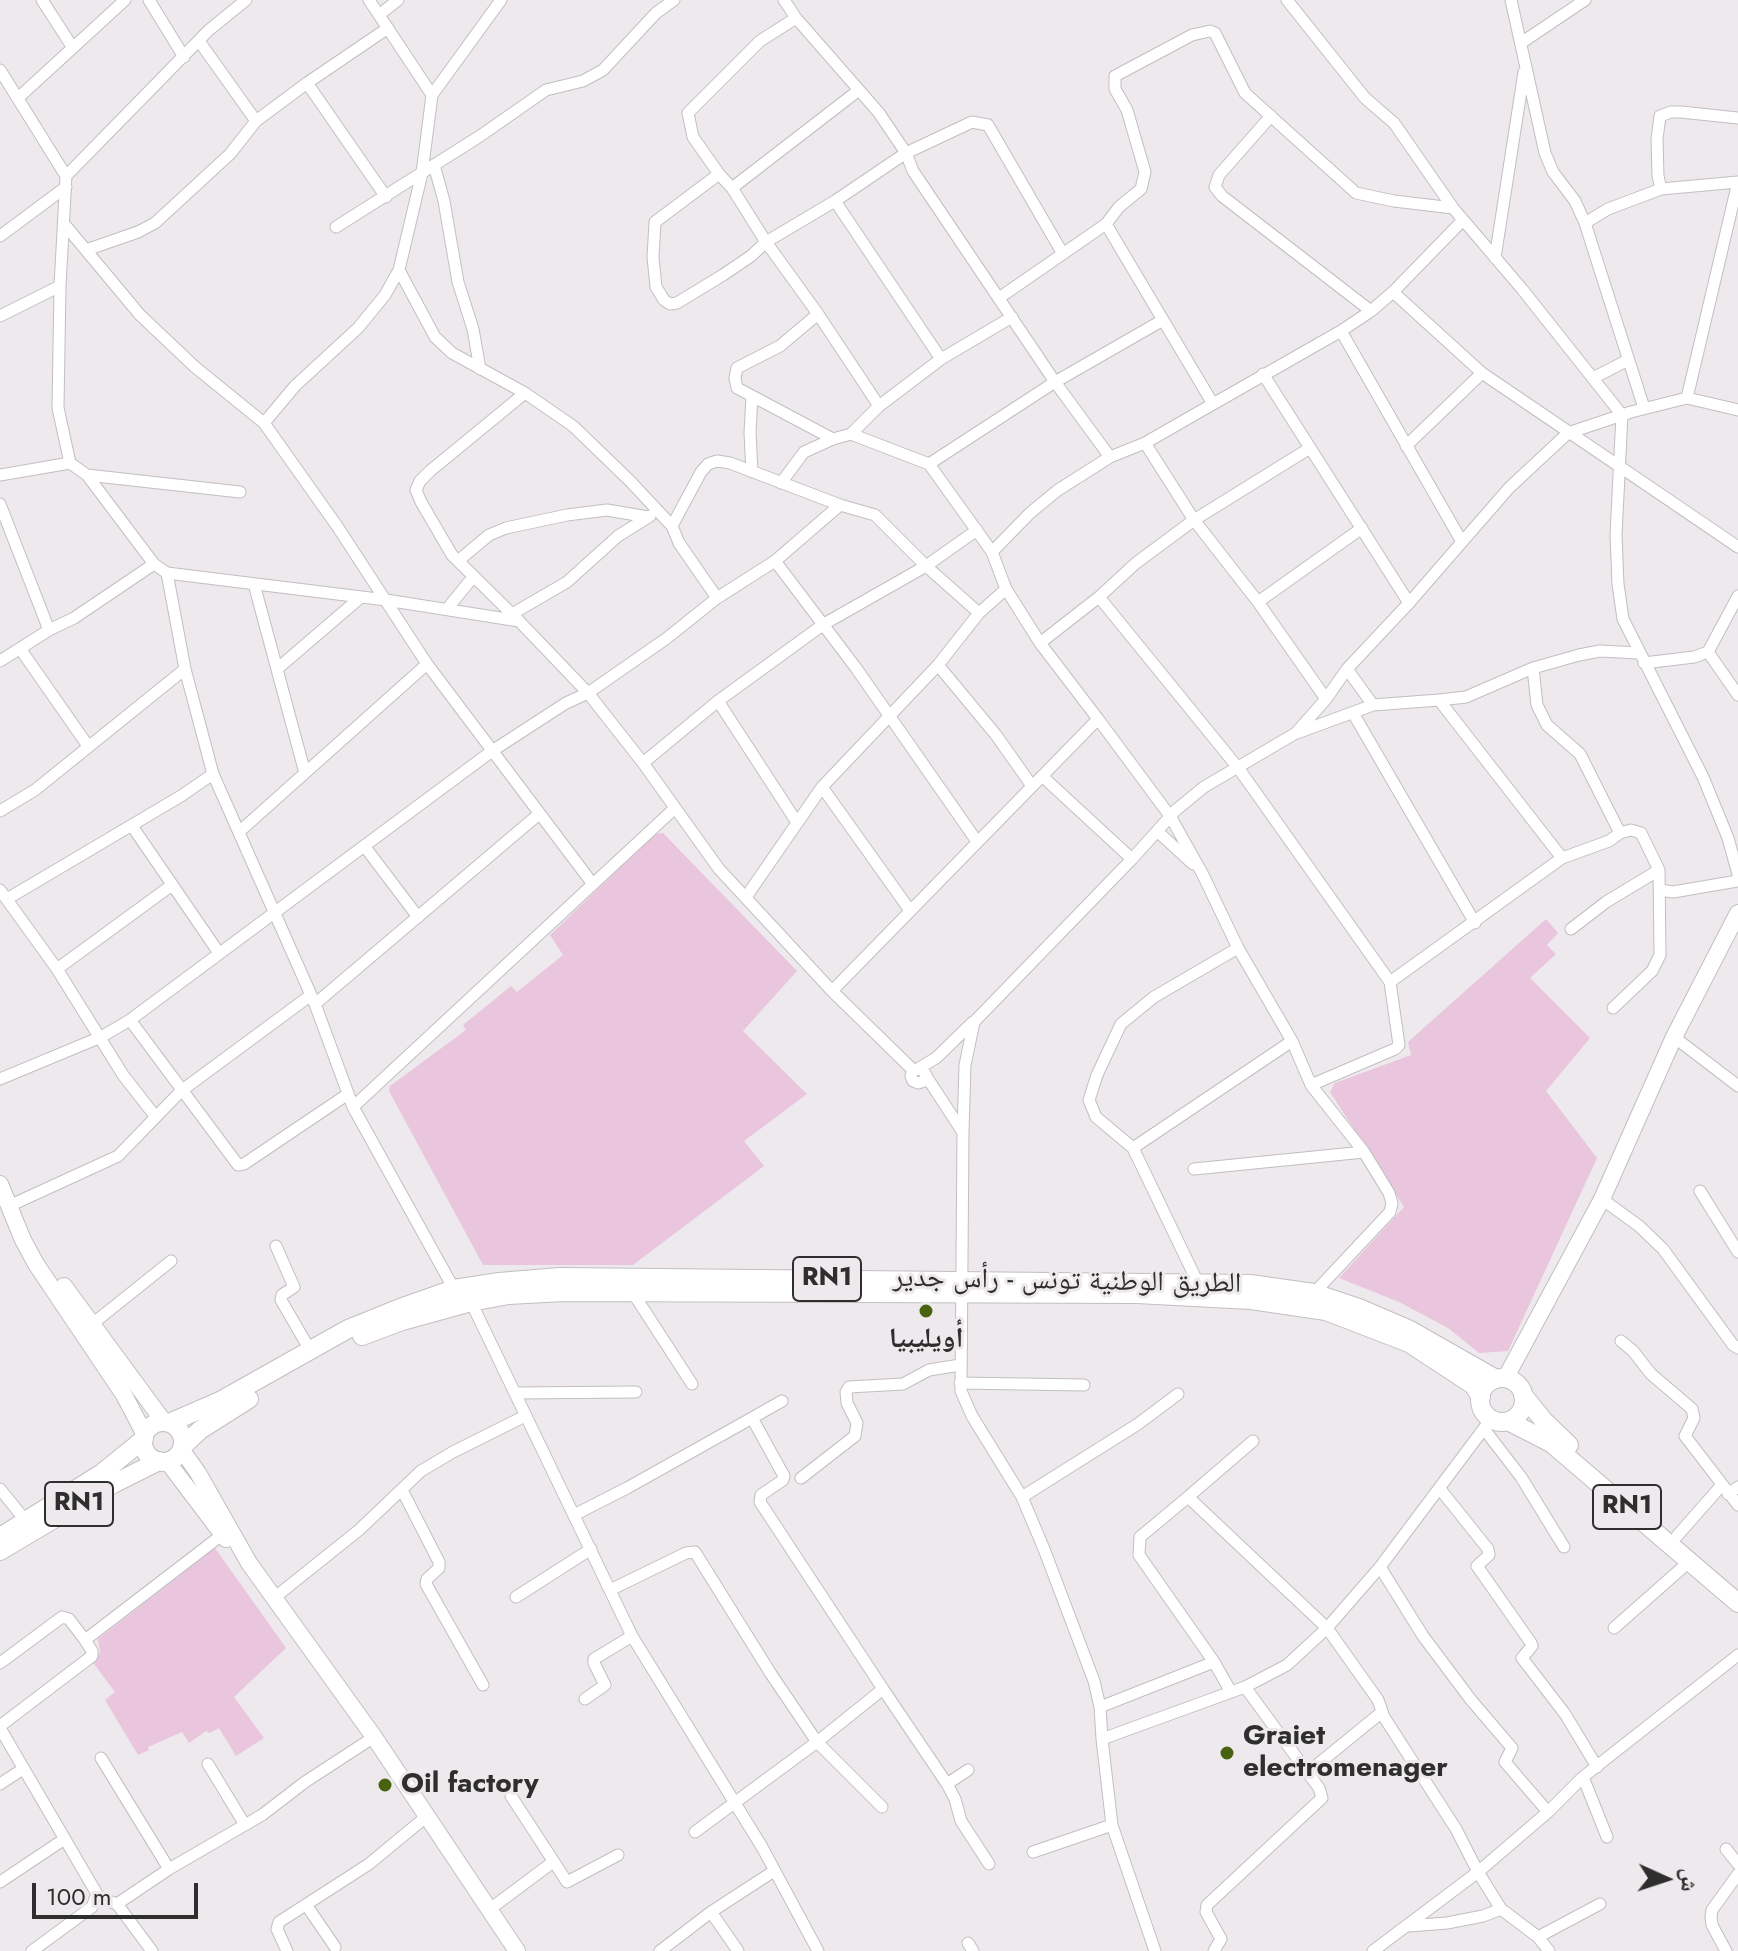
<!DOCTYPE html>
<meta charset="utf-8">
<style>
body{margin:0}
#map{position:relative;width:1738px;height:1951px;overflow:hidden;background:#ede9ec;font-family:Jost,"Noto Naskh Arabic",sans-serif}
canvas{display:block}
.north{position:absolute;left:1626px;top:1839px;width:80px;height:80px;-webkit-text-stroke:6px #ede9ec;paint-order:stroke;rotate:93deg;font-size:22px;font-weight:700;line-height:32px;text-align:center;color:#2f2e2f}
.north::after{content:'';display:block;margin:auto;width:28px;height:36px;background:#2f2e2f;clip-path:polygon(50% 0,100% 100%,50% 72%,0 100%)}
.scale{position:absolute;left:32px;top:1883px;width:166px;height:36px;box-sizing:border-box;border:4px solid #2f2e2f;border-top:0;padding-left:10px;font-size:24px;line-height:28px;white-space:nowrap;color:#2f2e2f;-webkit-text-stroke:6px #ede9ec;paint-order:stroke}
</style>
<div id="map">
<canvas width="1738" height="1951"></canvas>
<div class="north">ش</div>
<div class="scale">100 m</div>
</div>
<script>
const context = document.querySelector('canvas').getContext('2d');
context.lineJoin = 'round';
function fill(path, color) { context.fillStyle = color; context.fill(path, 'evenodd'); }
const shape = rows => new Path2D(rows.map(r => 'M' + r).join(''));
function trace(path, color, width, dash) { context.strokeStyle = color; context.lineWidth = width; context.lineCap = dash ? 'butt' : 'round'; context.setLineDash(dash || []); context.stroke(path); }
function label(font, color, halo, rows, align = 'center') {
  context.font = font + ' Jost,"Noto Naskh Arabic",sans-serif'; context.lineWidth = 6; context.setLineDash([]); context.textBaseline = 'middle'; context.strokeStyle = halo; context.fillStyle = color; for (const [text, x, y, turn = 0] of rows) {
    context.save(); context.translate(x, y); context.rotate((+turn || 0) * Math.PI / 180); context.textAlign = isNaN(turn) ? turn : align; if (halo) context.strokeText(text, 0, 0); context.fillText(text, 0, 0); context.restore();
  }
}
fill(shape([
 [663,833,797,971,743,1031,807,1094,744,1141,764,1166,633,1265,483,1265,389,1091,390,1086,466,1030,463,1025,511,986,517,992,563,955,550,935,655,834],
 [1546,919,1558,933,1547,945,1556,954,1530,978,1590,1038,1546,1091,1597,1158,1508,1351,1479,1353,1448,1328,1399,1302,1339,1278,1404,1207,1330,1092,1335,1083,1411,1055,1408,1042],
 [215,1548,286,1648,234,1697,264,1738,236,1756,219,1728,210,1733,206,1731,189,1743,182,1732,148,1747,149,1750,138,1755,105,1700,115,1692,91,1660,100,1653,98,1639]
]), '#e9c6de');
const street = shape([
 [42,0,73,48],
 [149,0,184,57],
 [369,0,432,95],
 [784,0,796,18,859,90],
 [1287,0,1365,98,1394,123,1453,208,1522,289,1622,415,1616,535,1618,584,1623,619,1703,777,1728,838,1738,874],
 [1511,0,1545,153,1553,172,1575,201,1585,223,1644,408],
 [379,15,398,0],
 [796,18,760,41,688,113,693,137,719,174,732,188,766,242,818,314],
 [199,41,256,121],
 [1521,43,1585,0],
 [0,70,66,176,209,30,246,0],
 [18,98,125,0],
 [1271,116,1219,175,1215,187,1222,196,1371,311],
 [434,165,444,201,458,282,473,329,480,369],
 [719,174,655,222,653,257,656,287,664,300,670,304,677,303,723,275,751,256,766,242,835,201],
 [66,176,60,286,58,408,70,463,87,475,154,564,167,573,386,600,519,621,588,693,643,763,719,869,832,991,913,1070,922,1069,926,1075,924,1081,918,1083,913,1081,911,1076,913,1070],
 [732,188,859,90,879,113,906,153,972,122,988,125,1063,254],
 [1661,189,1738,182],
 [386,197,307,83,388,28],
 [1585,223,1608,209,1661,189,1658,176,1657,139,1660,116,1671,112,1681,112,1738,118],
 [1106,224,1119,207,1141,189,1145,172,1127,110,1115,89,1115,76,1192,35,1210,31,1215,33,1245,93,1356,193,1394,201,1453,208],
 [65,225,140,315,195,367,264,423],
 [336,227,480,136,546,90,583,81,603,70,656,13,674,0],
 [0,236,66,187],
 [86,250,138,232,155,223,230,154,256,121,307,83],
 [1495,258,1524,72],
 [399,270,435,337,452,353,525,393,430,471,420,481,416,490,421,502,452,555,519,621],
 [1393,292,1463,220],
 [0,316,60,286],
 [1163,320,1213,404,1341,331,1371,311,1393,292,1482,373,1738,547],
 [1341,331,1462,542],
 [941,359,1012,317],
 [1263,374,1409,603],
 [1593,378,1628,360],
 [525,393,573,426,630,481,672,526,679,543,717,598],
 [1687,398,1738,182],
 [879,406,818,314,780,346,737,368,735,378,737,388,833,439,851,434,929,464,992,552,1006,589,1040,643,1098,719],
 [851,434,879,406,941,359,835,201,906,153,913,171,1055,382,1110,457,1058,490,1030,513,992,552],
 [1406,446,1482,373],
 [1310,448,1194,520,1258,602,1326,699],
 [1110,457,1145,443,1213,404],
 [929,464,1055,382,1163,320,1106,224,999,298],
 [752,472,750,433,752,396],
 [0,475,70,463],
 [87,475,240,492],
 [781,483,804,452,833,439],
 [0,504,49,630],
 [840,505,875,515,926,566,977,530],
 [458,561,489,535,506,528,567,515,607,510,648,517],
 [775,561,856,668,976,840],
 [167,573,185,669,213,774,315,1004,353,1107,454,1289],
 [254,584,305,773],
 [1099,597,1239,769,1390,982,1399,1045,1395,1049,1311,1085],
 [1258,602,1362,528],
 [447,609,473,577],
 [512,614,567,582,618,536,650,516],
 [1040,643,1099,597,1136,563,1194,520,1145,443],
 [21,650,88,746],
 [1708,652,1738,695],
 [0,661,49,630,74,618,154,564],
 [1644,663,1694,657,1708,652,1738,596],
 [427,664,592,883],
 [938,665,996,735,1032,786],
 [1533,668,1537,705,1547,725,1580,754,1620,833,1631,830,1641,833,1659,870],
 [277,669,361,597],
 [1347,669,1373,705],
 [1439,700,1466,697,1533,668,1579,655,1600,651,1639,653],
 [718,701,796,821],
 [1353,713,1475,923],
 [1297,733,1373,705,1439,700,1562,858,1390,982],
 [643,763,718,701,824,624,926,566,979,613],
 [1042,776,1132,859],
 [822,787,909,909],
 [0,811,35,790,185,669],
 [132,826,219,953],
 [1157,831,1193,864],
 [239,832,427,664,337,526,264,423,295,386,358,328,385,295,399,270,422,173,432,95,501,0],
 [365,847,418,917],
 [1562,858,1609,841,1620,833],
 [0,890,57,969,123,1075,155,1116],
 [1660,890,1673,892,1738,881],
 [746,897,822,787,938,665,979,613,1006,589],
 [7,899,181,796,213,774],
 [1571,929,1606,902,1659,870,1660,955,1652,971,1613,1008],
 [57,969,172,885],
 [832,991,1098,719,1170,816,1202,873,1238,948,1292,1041,1311,1085,1364,1152,1389,1193,1392,1203,1390,1212,1314,1293],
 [315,1004,539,814],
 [130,1020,238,1165,244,1164,348,1094],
 [1674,1037,1738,1086],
 [919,1068,936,1058,973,1022],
 [926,1076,962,1131],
 [0,1079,101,1037,130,1020,492,751,566,703,588,693,667,638,717,598,775,561,840,505,730,463,717,461,708,464,701,472,672,526],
 [353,1107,675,808],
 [1133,1148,1292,1041],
 [1194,1169,1364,1152],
 [1700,1191,1738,1252],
 [1602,1199,1639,1226,1663,1249,1733,1345,1738,1348],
 [9,1206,118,1156,181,1091,311,995],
 [276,1246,294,1287,282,1295,281,1300,310,1350],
 [1198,1283,1133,1148,1096,1117,1089,1100,1097,1075,1121,1024,1154,997,1238,948],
 [633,1293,692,1384],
 [471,1302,632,1636,762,1847,818,1951],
 [91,1325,171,1261],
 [1621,1341,1633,1351,1651,1374,1692,1409,1694,1418,1685,1436,1738,1505],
 [960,1383,1084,1385],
 [515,1393,636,1392],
 [1491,1419,1380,1567,1327,1628,1287,1665,1245,1687,1102,1739,1100,1707,1094,1681,1044,1549,1022,1497,972,1416,961,1391,963,1131,965,1065,974,1022,1132,859,1176,810,1204,787,1296,733,1326,699,1347,669,1409,603,1509,488,1568,433,1631,412,1687,398,1738,410],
 [1484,1429,1521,1477,1564,1547],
 [1253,1441,1188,1497,1327,1628,1378,1700,1384,1717,1456,1829,1478,1872,1501,1909,1538,1937,1549,1951],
 [801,1478,855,1436,857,1423,847,1403,846,1392,849,1387,903,1384,929,1370,960,1365],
 [0,1489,26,1521],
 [1440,1489,1488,1549,1489,1555,1477,1566,1531,1643,1532,1646,1522,1658,1565,1714,1597,1767],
 [402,1490,439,1562,439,1568,427,1579,426,1584,483,1685],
 [1728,1494,1738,1487],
 [1022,1497,1138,1424,1178,1394],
 [1188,1497,1140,1537,1139,1555,1214,1662],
 [574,1515,627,1488,752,1418],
 [1677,1536,1721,1486],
 [1380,1567,1423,1636,1471,1700,1512,1748,1505,1762,1548,1812],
 [610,1590,686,1553,695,1552,771,1674,817,1742,882,1807],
 [516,1597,591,1549],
 [274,1598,359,1530,421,1471,453,1452,525,1416],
 [1614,1628,1690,1561],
 [0,1663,62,1617,69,1619,85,1640,227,1531],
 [883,1689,947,1784,955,1799,961,1821,989,1864],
 [585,1699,605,1685,594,1663,594,1659,632,1636],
 [1100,1707,1214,1662,1231,1692],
 [0,1726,92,1656,92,1651,85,1640],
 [0,1728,97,1894,92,1907,32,1951],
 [1102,1739,1112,1825,1155,1951],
 [101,1758,169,1869],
 [208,1764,245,1825],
 [1307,1773,1382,1712],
 [1583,1777,1607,1837],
 [0,1784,23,1769],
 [947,1784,968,1770],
 [511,1796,567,1882,618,1855],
 [695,1832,817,1742,883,1689,760,1502,761,1495,783,1480,784,1476,752,1418,782,1401],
 [1726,1849,1738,1864],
 [1033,1852,1112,1825],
 [0,1882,63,1840],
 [97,1897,117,1904,169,1869,262,1815,305,1782,374,1737],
 [117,1904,152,1951],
 [307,1906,335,1947],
 [490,1909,553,1862],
 [711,1912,738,1951],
 [1409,1926,1447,1923,1483,1916,1501,1909],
 [1538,1937,1600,1904],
 [968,1943,973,1951],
 [287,1951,277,1929,279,1922,369,1864,427,1816],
 [660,1951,711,1912,774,1871],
 [1214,1951,1221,1939,1206,1912,1207,1905,1322,1798,1319,1788,1245,1687],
 [1373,1951,1478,1872,1548,1812,1583,1777,1738,1655],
 [1726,1951,1712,1925,1711,1917,1712,1910,1738,1874]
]);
const secondary = shape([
 [0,1184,23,1240,36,1264,124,1395,145,1435],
 [64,1286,164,1422],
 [1505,1379,1602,1199,1674,1037,1738,913],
 [181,1449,198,1473,249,1563,374,1737,517,1951],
 [167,1461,226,1539]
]);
const primary = shape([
 [362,1336,402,1321,471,1302,509,1295,563,1292,1137,1294,1251,1300,1326,1311,1409,1343,1473,1385,1481,1397],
 '1480 1400a22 22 0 1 1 44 0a22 22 0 1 1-44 0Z',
 [1523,1395,1544,1421,1569,1445],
 [1508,1421,1551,1443,1738,1603],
 '143 1442a20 20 0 1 1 40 0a20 20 0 1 1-40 0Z',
 [169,1423,220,1401,348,1329,400,1308,454,1289,499,1282,560,1277,1250,1284,1314,1293,1359,1308,1410,1330,1496,1379],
 [183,1446,200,1430,249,1399],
 [0,1537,102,1473,144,1439],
 [0,1551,113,1484,159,1461]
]);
trace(street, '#c2bec1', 13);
trace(secondary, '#c2bec1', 18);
trace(primary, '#c2bec1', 20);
trace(street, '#fff', 11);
trace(secondary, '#fff', 16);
trace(primary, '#fff', 18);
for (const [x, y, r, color] of [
 [926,1311,8,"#486212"],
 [1227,1753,8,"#486212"],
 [385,1785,8,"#486212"]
]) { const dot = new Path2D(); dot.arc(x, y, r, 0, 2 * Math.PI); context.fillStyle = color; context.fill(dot); trace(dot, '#ede9ec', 3); }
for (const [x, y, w] of [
 [827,1279,68],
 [79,1504,68],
 [1627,1507,68]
]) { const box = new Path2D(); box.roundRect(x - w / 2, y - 22, w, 44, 6); context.fillStyle = '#ede9ec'; context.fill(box); trace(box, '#2f2e2f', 2); }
label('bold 26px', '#2f2e2f', null, [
 ["RN1",827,1279],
 ["RN1",79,1504],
 ["RN1",1627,1507]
]);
label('28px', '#2f2e2f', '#ede9ec', [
 ["الطريق الوطنية تونس - رأس جدير",1067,1282,1]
]);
label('bold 28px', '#2f2e2f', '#ede9ec', [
 ["أويليبيا",926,1340,"center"],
 ["Graiet",1243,1737],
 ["electromenager",1243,1769],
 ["Oil factory",401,1785]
], 'left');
</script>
